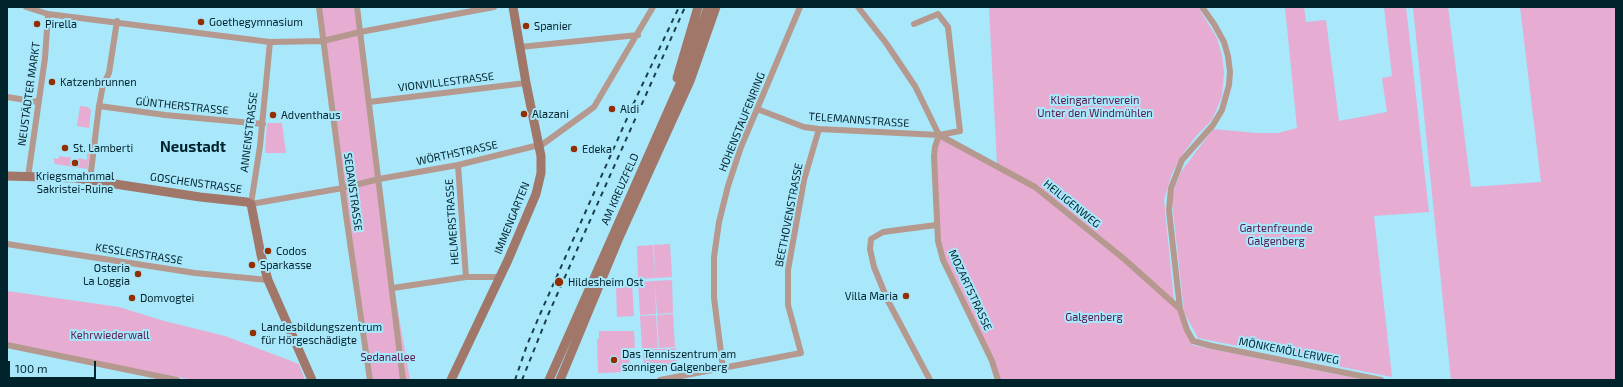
<!DOCTYPE html>
<meta charset="utf-8">
<style>
body{margin:0}
#map{position:relative;width:1623px;height:387px;overflow:hidden;background:#a9e7fb;font-family:"Exo 2",sans-serif}
canvas{display:block}
.frame{position:absolute;inset:0;border:8px solid #00232c;pointer-events:none}
.scale{position:absolute;left:8px;top:361px;width:88px;height:18px;box-sizing:border-box;border:2px solid #00232c;border-top:0;padding-left:5px;font-size:12px;line-height:14px;white-space:nowrap;color:#00232c;-webkit-text-stroke:3px #a9e7fb;paint-order:stroke}
</style>
<div id="map">
<canvas width="1623" height="387"></canvas>
<div class="frame"></div>
<div class="scale">100 m</div>
</div>
<script>
const context = document.querySelector('canvas').getContext('2d');
context.lineJoin = 'round';
function fill(path, color) { context.fillStyle = color; context.fill(path, 'evenodd'); }
const shape = rows => new Path2D(rows.map(r => 'M' + r).join(''));
function trace(path, color, width, dash) { context.strokeStyle = color; context.lineWidth = width; context.lineCap = dash ? 'butt' : 'round'; context.setLineDash(dash || []); context.stroke(path); }
function label(font, color, halo, rows, align = 'center') {
  context.font = font + ' "Exo 2",sans-serif'; context.lineWidth = 4; context.setLineDash([]); context.textBaseline = 'middle'; context.strokeStyle = halo; context.fillStyle = color; for (const [text, x, y, turn = 0] of rows) {
    context.save(); context.translate(x, y); context.rotate((+turn || 0) * Math.PI / 180); context.textAlign = isNaN(turn) ? turn : align; if (halo) context.strokeText(text, 0, 0); context.fillText(text, 0, 0); context.restore();
  }
}
fill(shape([
 [319,7,354,7,393,283,410,380,373,380,344,185],
 [989,7,1198,7,1217,38,1222,55,1224,73,1222,96,1212,120,1197,135,1184,152,1172,173,1164,200,1174,301,1192,345,1365,380,998,380,955,287,938,241,935,147,939,135,997,165],
 [1285,7,1304,7,1306,22,1326,20,1339,121,1387,112,1382,78,1392,76,1384,7,1406,7,1429,212,1374,216,1392,377,1198,338,1184,312,1172,201,1175,186,1181,172,1213,129,1257,133,1278,133,1297,128],
 [1413,7,1448,7,1471,187,1541,182,1520,7,1616,7,1616,380,1451,380],
 [80,106,88,107,91,110,89,128,77,126],
 [267,123,282,123,286,153,265,153],
 [90,152,88,169,55,164,54,162,54,158,58,159,60,156,65,157,65,158,66,157,71,157,70,163,77,164,78,158,87,160,87,154],
 [670,244,672,277,655,278,654,245],
 [653,245,655,278,638,279,637,246],
 [672,280,673,313,657,314,655,281],
 [655,281,656,314,640,315,638,282],
 [632,283,634,316,617,317,616,284],
 [7,291,119,307,164,321,225,336,299,364,305,380,193,380,7,344],
 [673,314,675,347,659,348,657,315],
 [656,315,658,348,642,349,640,316],
 [599,331,634,331,635,348,629,348,630,372,598,373,597,339,599,339],
 [676,348,677,365,644,367,643,350]
]), '#e6acd2');
trace(shape([
 [26,7,48,14,270,42,323,41,360,32,494,7],
 [319,7,346,215,370,380],
 [357,7,403,380],
 [858,7,886,43,915,86,939,135,960,131,948,27,938,14,914,24],
 [1202,7,1214,24,1224,42,1228,56,1230,72,1229,85,1222,110,1213,125,1182,160,1171,188,1169,210,1172,238,1180,309,1187,330,1193,341,1212,346,1381,380],
 [270,42,260,146,251,204,343,188,379,179,458,165,543,144,594,107,653,7],
 [520,47,638,35],
 [7,97,38,102],
 [369,102,526,83],
 [99,106,165,115,263,124],
 [757,109,804,127,819,129,939,135,1035,187,1123,258,1180,309],
 [939,135,935,147,934,156,938,241,943,260,992,361,998,380],
 [458,165,466,277],
 [28,177,45,58,48,14],
 [90,180,99,106,103,85,109,73,117,21],
 [7,244,195,273,268,280],
 [393,288,466,277,500,277],
 [7,345,177,380],
 [723,368,714,298,714,257,719,222,728,186,741,147,800,7],
 [660,380,801,353,788,305,788,270,804,180,819,129],
 [930,380,888,301,874,267,870,249,871,239,883,232,936,225]
]), '#b5988e', 6);
trace(shape([
 [677,78,698,7],
 [7,176,76,178,200,197,247,202,251,204,261,255,268,280,312,380],
 [451,380,508,260,536,194,541,173,541,156,526,83,513,7],
 [549,380,680,84,692,55,708,7],
 [560,380,618,240,690,81,716,7]
]), '#a17769', 9);
trace(shape([
 [515,380,527,345,541,312,637,96,679,7],
 [522,380,548,315,685,7]
]), '#19404b', 2, [5, 5]);
for (const [x, y, r, color] of [
 [201,22,4,"#932e00"],
 [37,24,4,"#932e00"],
 [526,26,4,"#932e00"],
 [52,82,4,"#932e00"],
 [612,109,4,"#932e00"],
 [524,114,4,"#932e00"],
 [273,115,4,"#932e00"],
 [65,148,4,"#932e00"],
 [574,149,4,"#932e00"],
 [75,163,4,"#932e00"],
 [268,251,4,"#932e00"],
 [252,265,4,"#932e00"],
 [138,274,4,"#932e00"],
 [559,282,5,"#932e00"],
 [906,296,4,"#932e00"],
 [132,298,4,"#932e00"],
 [253,333,4,"#932e00"],
 [614,360,4,"#932e00"]
]) { const dot = new Path2D(); dot.arc(x, y, r, 0, 2 * Math.PI); context.fillStyle = color; context.fill(dot); trace(dot, '#a9e7fb', 1.5); }
label('11px', '#00232c', '#a9e7fb', [
 ["Goethegymnasium",209,22],
 ["Pirella",45,24],
 ["Spanier",534,26],
 ["Katzenbrunnen",60,82],
 ["Aldi",620,109],
 ["Alazani",532,114],
 ["Adventhaus",281,115],
 ["St. Lamberti",73,148],
 ["Edeka",582,149],
 ["Kriegsmahnmal",75,176,"center"],
 ["Sakristei-Ruine",75,189,"center"],
 ["Codos",276,251],
 ["Sparkasse",260,265],
 ["Osteria",130,268,"right"],
 ["La Loggia",130,281,"right"],
 ["Hildesheim Ost",568,282],
 ["Villa Maria",898,296,"right"],
 ["Domvogtei",140,298],
 ["Landesbildungszentrum",261,327],
 ["für Hörgeschädigte",261,340],
 ["Das Tenniszentrum am",622,354],
 ["sonnigen Galgenberg",622,367]
], 'left');
label('11px', '#00232c', '#a9e7fb', [
 ["VIONVILLESTRASSE",446,82,-7],
 ["NEUSTÄDTER MARKT",29,94,-82],
 ["GÜNTHERSTRASSE",182,106,6],
 ["TELEMANNSTRASSE",859,120,4],
 ["HOHENSTAUFENRING",742,122,-68],
 ["ANNENSTRASSE",249,132,-83],
 ["WÖRTHSTRASSE",457,153,-12],
 ["GOSCHENSTRASSE",196,183,8],
 ["AM KREUZFELD",620,189,-66],
 ["SEDANSTRASSE",353,192,82],
 ["HEILIGENWEG",1072,204,39],
 ["BEETHOVENSTRASSE",789,215,-79],
 ["IMMENGARTEN",512,218,-68],
 ["HELMERSTRASSE",452,222,-94],
 ["KESSLERSTRASSE",139,254,9],
 ["MOZARTSTRASSE",970,290,65],
 ["MÖNKEMÖLLERWEG",1289,351,11]
]);
label('11px', '#5a184a', '#a9e7fb', [
 ["Kleingartenverein",1095,100],
 ["Unter den Windmühlen",1095,113],
 ["Gartenfreunde",1276,228],
 ["Galgenberg",1276,241],
 ["Galgenberg",1094,317],
 ["Kehrwiederwall",110,335],
 ["Sedanallee",388,357]
]);
label('bold 15px', '#00232c', '#a9e7fb', [
 ["Neustadt",193,147]
]);
</script>
